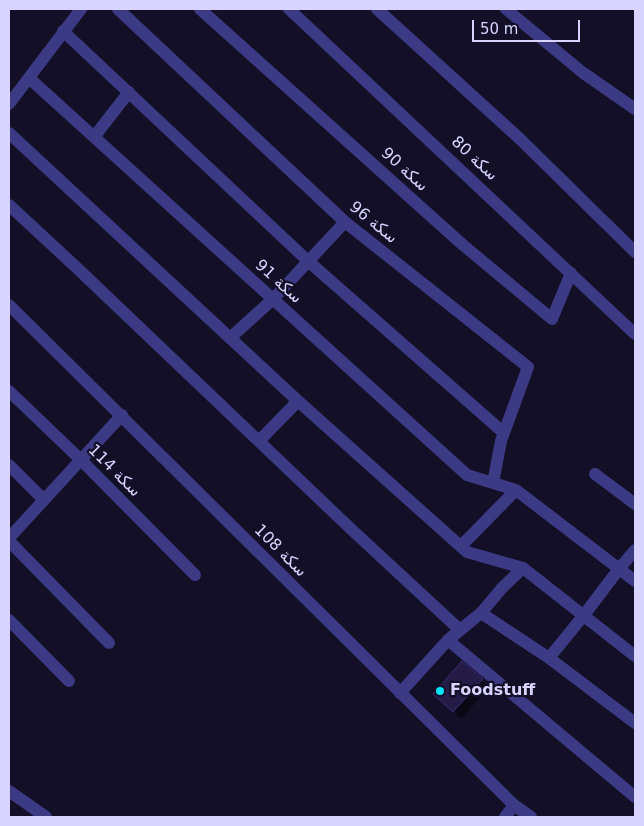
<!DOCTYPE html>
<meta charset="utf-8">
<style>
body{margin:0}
#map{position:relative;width:644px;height:826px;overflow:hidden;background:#130f26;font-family:"DejaVu Sans",sans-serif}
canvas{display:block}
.frame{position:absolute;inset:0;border:10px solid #d9d4ff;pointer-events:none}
.scale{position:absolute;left:472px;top:20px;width:108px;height:22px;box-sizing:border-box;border:2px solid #d9d4ff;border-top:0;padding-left:6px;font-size:15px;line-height:18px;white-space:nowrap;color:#d9d4ff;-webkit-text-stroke:4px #130f26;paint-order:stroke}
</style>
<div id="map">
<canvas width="644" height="826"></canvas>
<div class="frame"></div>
<div class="scale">50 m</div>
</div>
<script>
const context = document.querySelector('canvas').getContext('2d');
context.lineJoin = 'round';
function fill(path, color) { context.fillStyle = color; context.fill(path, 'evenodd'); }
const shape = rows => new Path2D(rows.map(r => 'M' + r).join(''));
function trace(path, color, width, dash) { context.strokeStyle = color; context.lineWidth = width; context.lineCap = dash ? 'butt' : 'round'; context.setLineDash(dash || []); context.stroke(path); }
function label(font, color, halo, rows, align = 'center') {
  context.font = font + ' "DejaVu Sans","Noto Naskh Arabic",sans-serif'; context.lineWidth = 4.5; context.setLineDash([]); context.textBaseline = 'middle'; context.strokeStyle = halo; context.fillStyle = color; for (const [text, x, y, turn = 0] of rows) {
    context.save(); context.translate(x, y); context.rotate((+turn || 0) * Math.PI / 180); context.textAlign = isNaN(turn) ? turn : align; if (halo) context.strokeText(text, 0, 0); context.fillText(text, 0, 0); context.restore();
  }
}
fill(shape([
 [462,663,489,688,461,719,442,701]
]), '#0007');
const building = shape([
 [462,661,483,679,453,712,433,694,462,661]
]);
fill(building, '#241b47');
trace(building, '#3b2d73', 1);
trace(shape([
 [118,9,345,222,528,367,501,441,493,483],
 [200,9,463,245,552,319,571,273],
 [289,9,635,334],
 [377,9,520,139,635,252],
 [63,31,308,261,504,433],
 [29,78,467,475,516,490,635,581],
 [9,133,298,401,467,552,523,568,635,656],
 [94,137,129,92],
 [9,205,77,268,351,529,460,630],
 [9,305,514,805,531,817],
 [230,338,273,299,345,222],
 [9,391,81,460,195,575],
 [259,441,298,401],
 [9,465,44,500],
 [595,474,635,504],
 [9,538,122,415],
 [9,541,109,643],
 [461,546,516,490],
 [481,613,549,658,635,723],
 [9,620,69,681],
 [448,640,635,797],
 [549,658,584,615,619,569,635,550],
 [400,693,448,640,481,613,502,588,523,568],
 [505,817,514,805]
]), '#3d3a85', 12);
trace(shape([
 [506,9,582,72,635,109],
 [9,104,81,9],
 [9,791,46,817]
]), '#3d3a85', 12);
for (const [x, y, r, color] of [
 [440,691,5,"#00e5ff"]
]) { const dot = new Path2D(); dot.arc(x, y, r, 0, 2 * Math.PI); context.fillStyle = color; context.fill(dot); trace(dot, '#130f26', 2); }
label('16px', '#d9d4ff', '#130f26', [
 ["سكة 80",474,159,43],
 ["سكة 90",404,170,42],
 ["سكة 96",373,223,39],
 ["سكة 91",278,282,42],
 ["سكة 114",114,471,45],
 ["سكة 108",280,551,45]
]);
label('bold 16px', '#d9d4ff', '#130f26', [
 ["Foodstuff",450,691]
], 'left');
</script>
